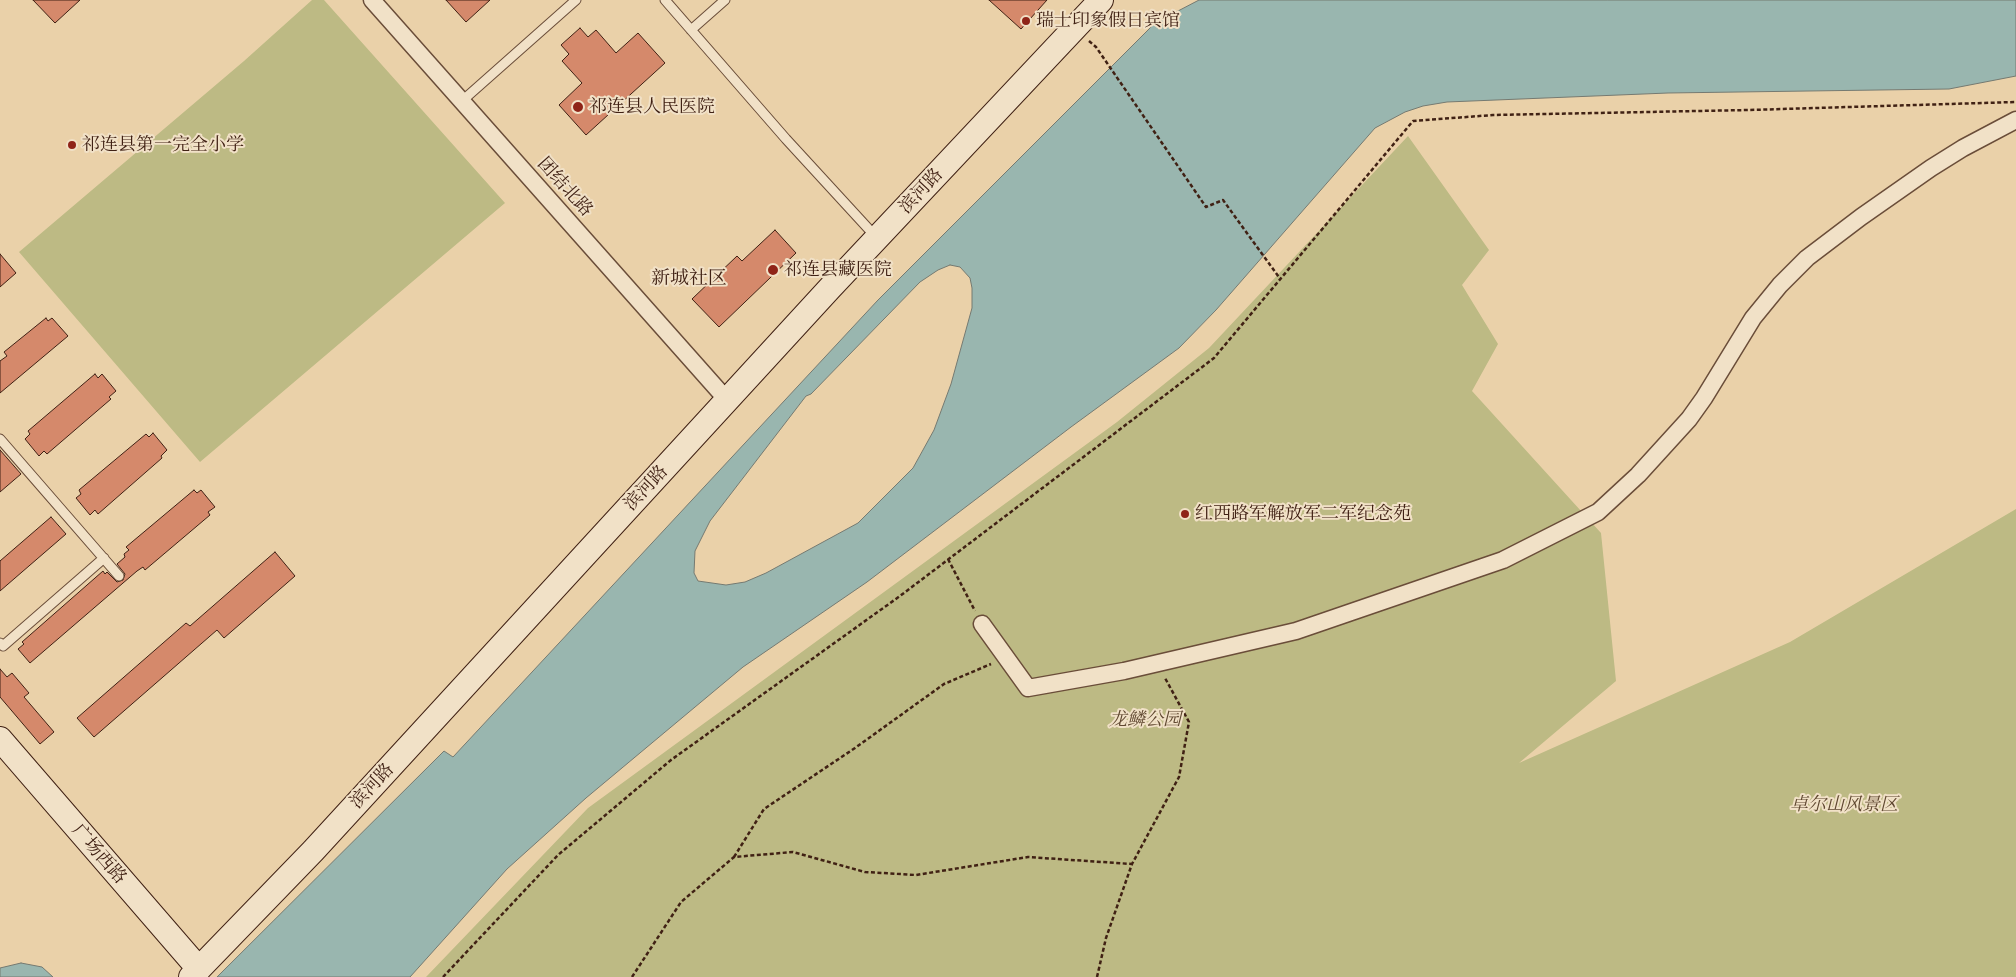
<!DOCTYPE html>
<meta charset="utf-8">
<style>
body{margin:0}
canvas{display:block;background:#ead1a9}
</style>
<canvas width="2016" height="977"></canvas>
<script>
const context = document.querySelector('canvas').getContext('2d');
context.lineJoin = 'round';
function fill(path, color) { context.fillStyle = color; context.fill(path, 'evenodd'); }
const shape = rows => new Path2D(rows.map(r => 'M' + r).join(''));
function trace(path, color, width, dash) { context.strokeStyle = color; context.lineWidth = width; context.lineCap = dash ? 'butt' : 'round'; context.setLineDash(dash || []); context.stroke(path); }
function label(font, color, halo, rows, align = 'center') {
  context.font = font + ' "Libre Caslon Text","Noto Serif SC",serif'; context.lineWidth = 4; context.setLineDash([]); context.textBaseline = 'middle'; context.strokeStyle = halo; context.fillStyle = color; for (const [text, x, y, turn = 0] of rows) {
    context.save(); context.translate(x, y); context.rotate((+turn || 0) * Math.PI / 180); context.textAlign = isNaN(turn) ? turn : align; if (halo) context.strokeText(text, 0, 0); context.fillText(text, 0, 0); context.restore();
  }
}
fill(shape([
 [312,0,324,0,505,203,200,462,19,252,244,61],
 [1408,136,1489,250,1462,285,1498,344,1472,391,1601,533,1616,681,1519,763,1790,642,2016,509,2016,977,426,977,588,808,1117,422,1209,348]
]), '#bdba84');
const water = shape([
 [1199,0,2016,0,2016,76,1949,89,1668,93,1447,102,1423,106,1405,112,1375,128,1216,310,1179,348,1071,427,867,582,743,667,586,798,507,869,410,977,217,977,444,751,453,757,878,300,1155,23,1199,0],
 [950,265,960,267,970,278,972,288,972,308,951,384,934,430,913,468,858,523,766,573,745,582,726,585,698,581,694,573,695,551,710,521,806,396,811,394,920,282,938,270,950,265],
 [21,963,42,967,53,977,0,977,0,968,21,963]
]);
fill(water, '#99b6af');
trace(water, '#757a71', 1);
const building = shape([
 [33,0,80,0,55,23,33,0],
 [446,0,490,0,466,22,446,0],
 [989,0,1047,0,1021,29,989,0],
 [580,28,588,37,596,30,616,53,638,33,665,63,586,135,559,105,582,83,562,61,569,54,561,45,580,28],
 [775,230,796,253,719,327,692,299,737,256,742,261,775,230],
 [0,254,16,273,0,287,0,254],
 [46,318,48,321,52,318,68,336,0,393,0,361,7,356,4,352,46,318],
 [95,374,98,378,102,374,116,391,109,397,111,399,47,454,44,451,39,456,25,439,30,434,28,431,95,374],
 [153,433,167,450,161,456,162,458,98,514,95,510,90,515,76,498,81,494,79,490,146,434,149,437,153,433],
 [0,450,21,474,0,492,0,450],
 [194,490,197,493,201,490,215,507,208,512,210,515,145,570,143,567,137,571,30,663,18,649,24,644,22,642,103,571,105,574,107,572,117,582,123,580,125,574,117,564,125,557,124,554,129,550,126,547,194,490],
 [51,517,66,534,0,591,0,561,51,517],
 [275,552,295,576,224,638,217,630,94,737,77,718,186,623,190,626,275,552],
 [0,669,7,677,12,673,29,693,24,697,54,732,40,744,0,697,0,669]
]);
fill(building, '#d5896b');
trace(building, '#402114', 1);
const lane = shape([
 [665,0,786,139,876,237],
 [691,30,725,0],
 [462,101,576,0],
 [0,439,119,576],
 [0,643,3,646,104,558]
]);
const street = shape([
 [372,0,727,400],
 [982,624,1028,688,1124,671,1296,631,1503,560,1598,512,1638,475,1689,419,1704,398,1753,318,1780,285,1807,258,1861,217,1931,168,1963,148,2016,120]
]);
const secondary = shape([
 [0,739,199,969],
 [191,977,313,851,830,288,1101,0]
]);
trace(lane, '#6a4d39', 11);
trace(street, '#6a4d39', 19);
trace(secondary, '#402114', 26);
trace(shape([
 [1089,41,1096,47,1206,207,1223,200,1281,280],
 [948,559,975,611],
 [734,857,764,809,855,748,944,684,991,664],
 [443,977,558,855,671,760,900,596,1214,358,1413,121,1493,115,1749,110,2016,102],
 [632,977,681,902,734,857,793,852,865,872,916,875,1028,857,1132,864],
 [1097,977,1106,938,1132,864,1179,777,1189,722,1165,678]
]), '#402114', 2.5, [4, 2.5]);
trace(lane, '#f1e1c7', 9);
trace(street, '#f1e1c7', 16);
trace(secondary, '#f1e1c7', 24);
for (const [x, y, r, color] of [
 [1026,21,5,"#8f2418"],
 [578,107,6,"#8f2418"],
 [72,145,5,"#8f2418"],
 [773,270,6,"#8f2418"],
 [1185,514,5,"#8f2418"]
]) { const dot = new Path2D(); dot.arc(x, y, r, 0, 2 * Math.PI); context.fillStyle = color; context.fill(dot); trace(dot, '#f1e1c7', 2); }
label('18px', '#402114', '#f1e1c7', [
 ["瑞士印象假日宾馆",1036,21],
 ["祁连县人民医院",589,107],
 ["祁连县第一完全小学",82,145],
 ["祁连县藏医院",784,270],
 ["红西路军解放军二军纪念苑",1195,514]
], 'left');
label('18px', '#402114', '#f1e1c7', [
 ["团结北路",565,187,48],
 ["滨河路",921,191,-47],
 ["滨河路",646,488,-47],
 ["滨河路",372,786,-47],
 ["广场西路",99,854,49]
]);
label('italic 18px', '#5f4730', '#f1e1c7', [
 ["龙鳞公园",1145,720],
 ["卓尔山风景区",1844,805]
]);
label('19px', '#402114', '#f1e1c7', [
 ["新城社区",689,279]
]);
</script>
